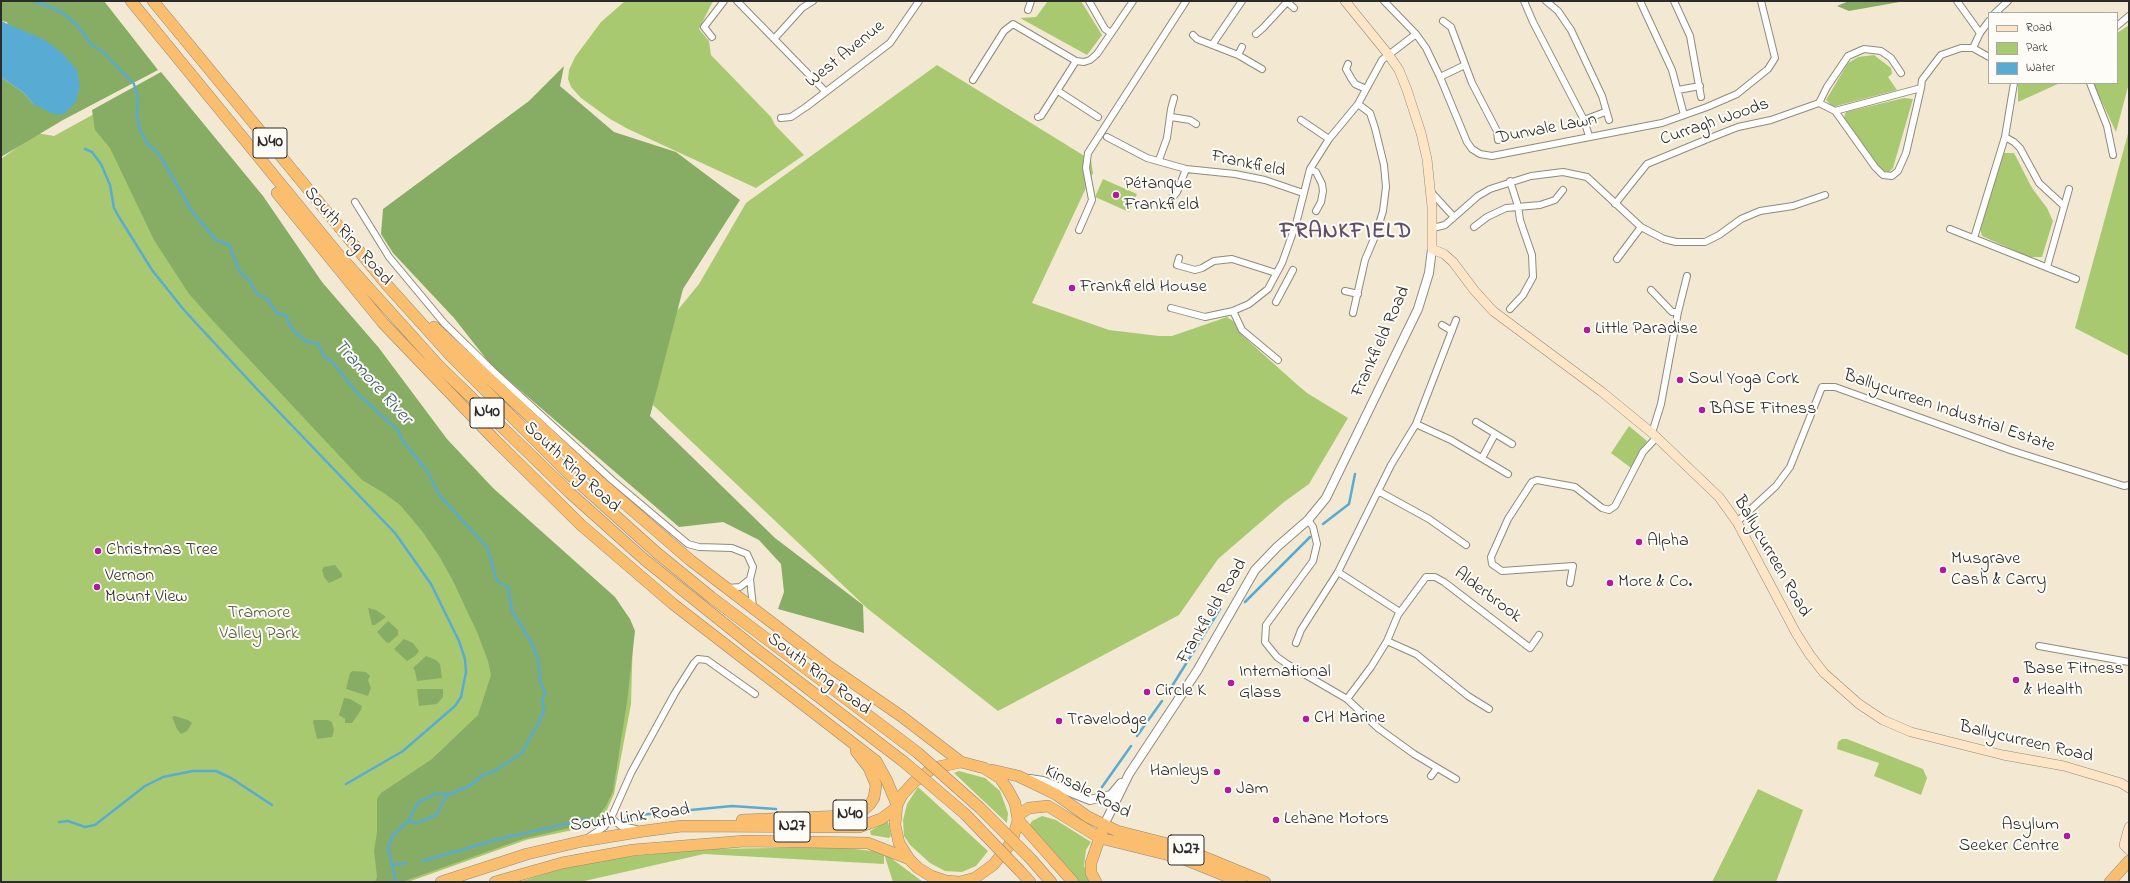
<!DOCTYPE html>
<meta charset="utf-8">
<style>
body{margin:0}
#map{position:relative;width:2130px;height:883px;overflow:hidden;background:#f3e9d2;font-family:"Indie Flower",sans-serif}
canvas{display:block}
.frame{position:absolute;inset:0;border:2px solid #2b2b2b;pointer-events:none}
.legend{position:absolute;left:1988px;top:12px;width:130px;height:72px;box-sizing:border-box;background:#fdfcf7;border:1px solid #a9a8a5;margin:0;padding:5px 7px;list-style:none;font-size:12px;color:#2b2b2b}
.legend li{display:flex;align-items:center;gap:8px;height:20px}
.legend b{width:20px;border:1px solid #a9a8a5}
</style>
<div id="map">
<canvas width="2130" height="883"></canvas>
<div class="frame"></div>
<ul class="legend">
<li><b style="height:5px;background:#fde5c5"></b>Road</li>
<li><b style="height:11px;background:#a9c971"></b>Park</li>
<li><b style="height:11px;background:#58acd4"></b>Water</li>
</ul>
</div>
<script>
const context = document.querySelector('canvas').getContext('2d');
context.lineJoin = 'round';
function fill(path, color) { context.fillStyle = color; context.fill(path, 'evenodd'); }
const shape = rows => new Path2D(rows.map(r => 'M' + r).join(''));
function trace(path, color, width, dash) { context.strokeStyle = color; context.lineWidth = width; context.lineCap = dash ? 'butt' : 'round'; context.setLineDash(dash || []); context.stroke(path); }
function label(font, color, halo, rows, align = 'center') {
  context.font = font + ' "Indie Flower",sans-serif'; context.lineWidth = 4; context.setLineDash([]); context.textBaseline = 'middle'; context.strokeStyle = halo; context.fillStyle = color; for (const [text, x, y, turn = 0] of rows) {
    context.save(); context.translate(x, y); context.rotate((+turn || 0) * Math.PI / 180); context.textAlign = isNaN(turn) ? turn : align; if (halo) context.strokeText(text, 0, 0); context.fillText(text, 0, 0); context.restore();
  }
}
fill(shape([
 [625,1,713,1,699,29,709,41,711,55,771,117,775,125,804,155,756,188,628,129,610,119,581,98,571,87,568,79,569,70,575,57,601,22],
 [1048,1,1081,1,1102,35,1087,55,1020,18,1036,17],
 [2129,25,2129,83,2116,132,2093,83,2117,83,2117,33],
 [1874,55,1891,68,1892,74,1888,77,1897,90,1833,107,1826,100,1848,63,1858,57],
 [937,65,1091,160,1093,173,1032,303,1109,330,1159,336,1172,336,1227,317,1233,321,1243,336,1293,381,1307,393,1348,418,1309,484,1284,502,1218,559,1179,615,998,711,868,609,653,405,663,328,699,284,746,203],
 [154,81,437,435,633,634,631,704,614,794,607,810,596,825,526,840,408,882,1,882,1,159,37,133,54,136],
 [2018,83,2060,83,2018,102],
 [1904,98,1913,99,1893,168,1889,172,1882,171,1844,117,1846,112],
 [2129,130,2129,356,2075,328],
 [2004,153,2014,153,2032,188,2047,208,2053,221,2042,257,2029,257,1982,236,1980,228],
 [1103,179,1137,194,1129,212,1095,197],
 [1629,426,1647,441,1631,468,1611,453],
 [1842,739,1847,739,1923,769,1927,778,1921,795,1874,776,1879,763,1837,749,1838,742],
 [959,771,985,778,1000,791,1008,813,1007,823,954,773],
 [918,787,988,851,976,866,962,872,945,871,930,863,910,845,904,836,903,820,907,804],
 [1758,789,1803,810,1776,882,1712,882],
 [1042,816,1056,820,1091,842,1086,850,1084,866,1092,882,1078,882,1029,826,1032,821],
 [888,821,891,836,889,838,871,835,870,831],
 [836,847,883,852,923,882,893,882,884,854,884,864,704,854,580,882,519,882,564,868,623,857,710,849]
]), '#a9c971');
fill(shape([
 [1,1,104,1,158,70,63,120,1,157,1,77,24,93,33,104,7,22,1,21],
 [1849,1,1905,1,1849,11,1837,6],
 [564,66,560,86,614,132,676,152,740,200,683,289,650,416,775,538,863,605,864,633,778,609,784,592,781,564,759,540,723,522,679,527,491,365,454,318,393,253,381,234,383,209,529,101],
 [161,72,263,196,322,282,379,348,447,439,493,488,615,597,630,619,635,631,627,702,613,791,606,806,594,822,523,839,402,882,375,882,377,877,374,851,377,832,377,799,381,793,432,759,478,715,491,675,488,661,477,632,452,579,439,556,422,531,400,505,384,493,362,480,215,323,189,294,154,240,110,148,95,130,92,110],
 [335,565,342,574,342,577,329,583,324,577,322,570,324,567],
 [368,608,376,610,386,617,375,625,372,625],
 [388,621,398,630,398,635,389,643,386,642,377,632],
 [404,639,413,643,419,651,415,656,407,661,394,649],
 [426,656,436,660,440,664,442,678,417,681,415,671,413,668],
 [353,671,366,672,370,676,368,680,371,688,368,696,346,689,350,673],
 [417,689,443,689,443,697,437,704,419,706],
 [344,698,350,699,362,706,361,710,352,723,345,723,345,719,339,715],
 [175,716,188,720,192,723,187,731,181,734,177,729,172,717],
 [314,720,328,720,332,722,334,730,332,737,317,739,313,722]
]), '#86ad63');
fill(shape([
 [1,21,45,40,62,53,77,70,80,87,75,103,64,114,56,115,33,104,24,93,1,77]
]), '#58acd4');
trace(shape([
 [34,1,60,11,76,24,92,45,103,52,134,84,138,99,137,116,140,130,147,143,159,154,192,211,216,240,229,245,240,272,249,280,257,294,267,299,277,313,287,316,288,322,293,330,305,341,318,344,324,356,331,361,360,396,398,430,402,440,427,471,440,496,487,547,497,581,508,587,512,611,530,640,538,659,540,681,545,692,542,702,544,709,541,718,522,753,493,772,483,775,471,785,446,796,436,815,417,823,408,821],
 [85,149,92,152,101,164,110,185,114,208,119,217,152,270,184,310,255,387,395,533,431,584,459,641,465,659,466,672,461,697,455,706,403,751,346,784],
 [1323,524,1349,504,1355,474],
 [1245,602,1310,537],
 [1169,691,1220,609],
 [1137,736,1162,701],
 [1102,787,1131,746],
 [625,819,639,815,732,806,776,809],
 [59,822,68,821,85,827,95,825,145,786,163,777,193,771,216,771,231,778,272,805],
 [423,861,499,839,588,819],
 [392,865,406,863],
 [396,882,388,848,393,835,408,821,419,801,429,798,434,794,450,794]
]), '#58acd4', 2.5);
const minor = shape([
 [737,1,825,91],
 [1089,1,1105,29,1111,33],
 [1286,1,1294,8],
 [1384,1,1416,34,1426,48,1440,77,1467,142,1472,149,1480,154,1492,156,1662,123,1707,107,1737,94,1768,69,1775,58,1761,1],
 [1524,1,1533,22,1584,120,1589,136],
 [1546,1,1558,11,1571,30,1602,96,1609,120],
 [1640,1,1672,70,1684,115],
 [1674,1,1690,36,1701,97],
 [1957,1,1980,33],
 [1028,10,1031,1],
 [1995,13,2008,1],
 [1443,21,1451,27,1472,83,1497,131,1498,140],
 [2117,26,2129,16],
 [1256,34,1263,28,1287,2],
 [1193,35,1197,39,1238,55,1262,69],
 [712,37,704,27,724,1],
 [774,39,802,8,813,1],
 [1212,45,1242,1],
 [1973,48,1980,33,1989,21],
 [1238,55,1242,47],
 [1348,64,1346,69,1351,78,1355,84,1366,89],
 [1440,77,1465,65],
 [973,80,1004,31,1013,24,1076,61,1084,62,1090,60,1097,54,1133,1],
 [2090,83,2107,126,2113,155],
 [1678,90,1700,86],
 [1058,91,1098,117],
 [1819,103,1827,87,1848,56,1864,49,1881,51,1891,58,1901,73],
 [1835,111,1875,167,1883,175,1892,176,1898,171,1906,153,1921,88],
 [1038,117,1041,116,1076,61],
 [1171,117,1190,120,1196,124],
 [781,118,791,117,806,107,890,43,919,1],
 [1584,120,1605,112],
 [1107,137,1147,158,1186,169,1235,174,1265,180,1303,193],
 [2005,137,2014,142,2020,148,2039,183,2064,206],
 [1329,139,1358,104,1382,60,1416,34],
 [1159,160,1167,138,1171,109,1174,98],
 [1310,169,1316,172,1322,184,1323,191,1321,202,1316,211],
 [1430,191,1454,217],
 [1172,198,1177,192,1186,169],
 [355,202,389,257,444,323,493,371,612,480,688,544,699,547,732,548,747,554,753,567,750,579,740,587,728,588],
 [1615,204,1647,164,1710,138,1738,127,1771,120,1819,103,1835,111,1921,88,1922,80,1941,55,1961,48,1973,48,1989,57],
 [1474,227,1487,217,1506,208,1540,205,1555,200,1563,190],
 [1433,228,1445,225,1478,196,1490,189,1531,176,1563,172,1587,177,1641,227,1664,239,1676,242,1705,242,1719,235,1741,219,1760,211,1793,206,1825,195],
 [1950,229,2076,279],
 [1079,230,1092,200,1086,168,1088,153,1186,1],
 [1974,238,2005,137,2014,83],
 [1179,258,1177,265,1195,270,1202,268,1214,261,1232,259,1276,273],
 [1617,259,1641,227],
 [2047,267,2069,189],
 [1651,290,1672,312,1678,312],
 [1345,291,1358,294],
 [1276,302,1293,270],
 [1171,308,1205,317,1233,311],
 [1510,309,1523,295,1533,277,1532,255,1520,220,1518,206,1510,181],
 [1353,313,1365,260,1376,234,1383,211,1386,187,1384,165,1375,128,1370,113,1358,104],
 [1442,325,1452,331],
 [1278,360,1242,330,1233,311,1249,304,1268,289,1282,263,1296,224,1310,169,1329,139,1301,120],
 [1476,422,1512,444],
 [1416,424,1451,440,1508,474],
 [1652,433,1661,404,1678,312,1687,276],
 [1482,458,1495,434],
 [1378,491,1429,519,1466,545],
 [1308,520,1313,527,1317,544,1313,561,1266,625,1265,642,1277,657,1287,664,1347,699,1378,728,1414,754,1456,779],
 [1737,522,1776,486,1790,467,1822,387,1835,387,2010,450,2124,486,2129,485],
 [1338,572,1400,612],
 [750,579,753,607],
 [1570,583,1573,566,1502,571,1492,564,1491,557,1508,519,1532,482,1537,480,1575,487,1602,508,1609,510,1615,506,1643,452,1657,437],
 [1387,641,1416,654,1468,696,1489,709],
 [1296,643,1301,630,1338,572,1391,465,1416,424,1456,320],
 [2039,646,2129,662],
 [1347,699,1371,667,1387,641,1398,615,1426,577,1435,577,1444,582,1530,648,1539,635],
 [1431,776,1437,768],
 [611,818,621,826,636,829],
 [589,837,604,827,611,818,631,773,675,693,694,663,698,659,707,660,755,694]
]);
const tertiary = shape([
 [1030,779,1043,781,1090,800,1111,795,1121,783],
 [1104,825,1129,774,1197,671,1255,570,1277,547,1308,520,1326,498,1418,309,1429,273,1432,249]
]);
const secondary = shape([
 [1345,1,1388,54,1399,70,1407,90,1421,133,1427,159,1432,207,1432,249,1444,254,1453,262,1474,290,1493,311,1602,392,1652,433,1719,497,1737,522,1796,633,1810,655,1824,673,1859,704,1883,720,1911,732,2003,755,2064,766,2121,783,2129,788],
 [2129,827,2124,845,2129,850]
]);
const trunk = shape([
 [131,1,338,254,439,366,570,493,645,560,756,649,904,762],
 [153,1,387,285,451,356,568,473,657,553,711,597,918,753],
 [277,193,383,323,495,440,581,525,673,604,876,761,887,781,897,805],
 [434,327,600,482,690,560,830,667,901,716,961,762],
 [961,762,984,768,1000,778,1008,790,1015,803,1018,820,1013,838,1008,847,993,865,975,878,960,882,946,881,931,876,918,868,909,859,899,843,895,825,897,805,902,795,914,782,933,768,961,762],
 [992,770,1018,776,1037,785,1057,795,1088,817,1117,831,1180,847,1265,882],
 [1018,815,1029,808,1048,806,1100,838,1181,858,1241,882],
 [742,820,844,816,862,811,870,804,874,798,876,785,869,768,856,751],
 [1018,820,1073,882],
 [1030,858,1051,882],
 [1020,871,1030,882],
 [441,882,527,854,583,841,644,831,682,826,859,827,881,819,896,808],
 [495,882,562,863,633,850,745,841,868,843,909,859],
 [1096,882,1091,873,1091,863,1102,831],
 [2110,882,2129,861]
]);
trace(minor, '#8f8a7e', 8);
trace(tertiary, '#8f8a7e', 10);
trace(secondary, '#8f8a7e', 10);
trace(trunk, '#8f8a7e', 12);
trace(minor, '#fff', 6);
trace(tertiary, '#fff', 8);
trace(secondary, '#fde5c5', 9);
trace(trunk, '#fbbd6e', 11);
const trunkBridge = shape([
 [918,753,980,808,1030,858],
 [904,762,965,814,1020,871]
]);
trace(trunkBridge, '#8f8a7e', 12, []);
trace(trunkBridge, '#fbbd6e', 11);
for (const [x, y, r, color] of [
 [1116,195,4,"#b5179e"],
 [1072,288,4,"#b5179e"],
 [1587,330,4,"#b5179e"],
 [1680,380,4,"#b5179e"],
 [1702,410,4,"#b5179e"],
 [1639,542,4,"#b5179e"],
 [98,551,4,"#b5179e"],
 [1943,570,4,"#b5179e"],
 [1610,583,4,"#b5179e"],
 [97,587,4,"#b5179e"],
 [2016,680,4,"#b5179e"],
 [1231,683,4,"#b5179e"],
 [1147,692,4,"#b5179e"],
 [1306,719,4,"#b5179e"],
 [1059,721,4,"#b5179e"],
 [1217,772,4,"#b5179e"],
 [1228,790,4,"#b5179e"],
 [1276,820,4,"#b5179e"],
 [2067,836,4,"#b5179e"]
]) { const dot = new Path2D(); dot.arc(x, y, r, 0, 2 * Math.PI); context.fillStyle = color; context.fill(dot); trace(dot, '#fdfcf7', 1.5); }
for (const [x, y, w] of [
 [270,143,34],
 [487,413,34],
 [850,815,34],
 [792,827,36],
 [1186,850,36]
]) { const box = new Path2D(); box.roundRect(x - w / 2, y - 15, w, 30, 3); context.fillStyle = '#fdfcf7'; context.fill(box); trace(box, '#2b2b2b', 1); }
label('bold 17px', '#2b2b2b', null, [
 ["N40",270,143],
 ["N40",487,413],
 ["N40",850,815],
 ["N27",792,827],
 ["N27",1186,850]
]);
label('18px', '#2b2b2b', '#fdfcf7', [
 ["West Avenue",846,55,-39],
 ["Curragh Woods",1715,123,-19],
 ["Dunvale Lawn",1547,130,-11],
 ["Frankfield",1248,165,12],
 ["South Ring Road",347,237,49],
 ["Frankfield Road",1382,342,-66],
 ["Ballycurreen Industrial Estate",1949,412,19],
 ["South Ring Road",571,468,43],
 ["Ballycurreen Road",1771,557,60],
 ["Alderbrook",1487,596,37],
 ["Frankfield Road",1213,612,-59],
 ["South Ring Road",818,675,37],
 ["Ballycurreen Road",2026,743,13],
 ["Kinsale Road",1087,793,28],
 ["South Link Road",630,819,-8]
]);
label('18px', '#2b2b2b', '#fdfcf7', [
 ["Pétanque",1124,185],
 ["Frankfield",1124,206],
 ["Frankfield House",1080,288],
 ["Little Paradise",1595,330],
 ["Soul Yoga Cork",1688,380],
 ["BASE Fitness",1710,410],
 ["Alpha",1647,542],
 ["Christmas Tree",106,551],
 ["Musgrave",1951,560],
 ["Cash & Carry",1951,581],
 ["Vernon",105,577],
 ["Mount View",105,598],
 ["More & Co.",1618,583],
 ["Base Fitness",2024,670],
 ["& Health",2024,691],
 ["International",1239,673],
 ["Glass",1239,694],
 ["Circle K",1155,692],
 ["CH Marine",1314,719],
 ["Travelodge",1067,721],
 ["Hanleys",1209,772,"right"],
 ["Jam",1236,790],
 ["Lehane Motors",1284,820],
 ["Asylum",2059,826,"right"],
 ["Seeker Centre",2059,847,"right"]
], 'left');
label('18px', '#515a40', '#fdfcf7', [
 ["Tramore",259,614],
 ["Valley Park",259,635]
]);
label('italic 19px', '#3d5f6f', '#fdfcf7', [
 ["Tramore River",372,383,48]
]);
context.letterSpacing = '1px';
label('bold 22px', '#605066', '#fdfcf7', [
 ["FRANKFIELD",1346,233]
]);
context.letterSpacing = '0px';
</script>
